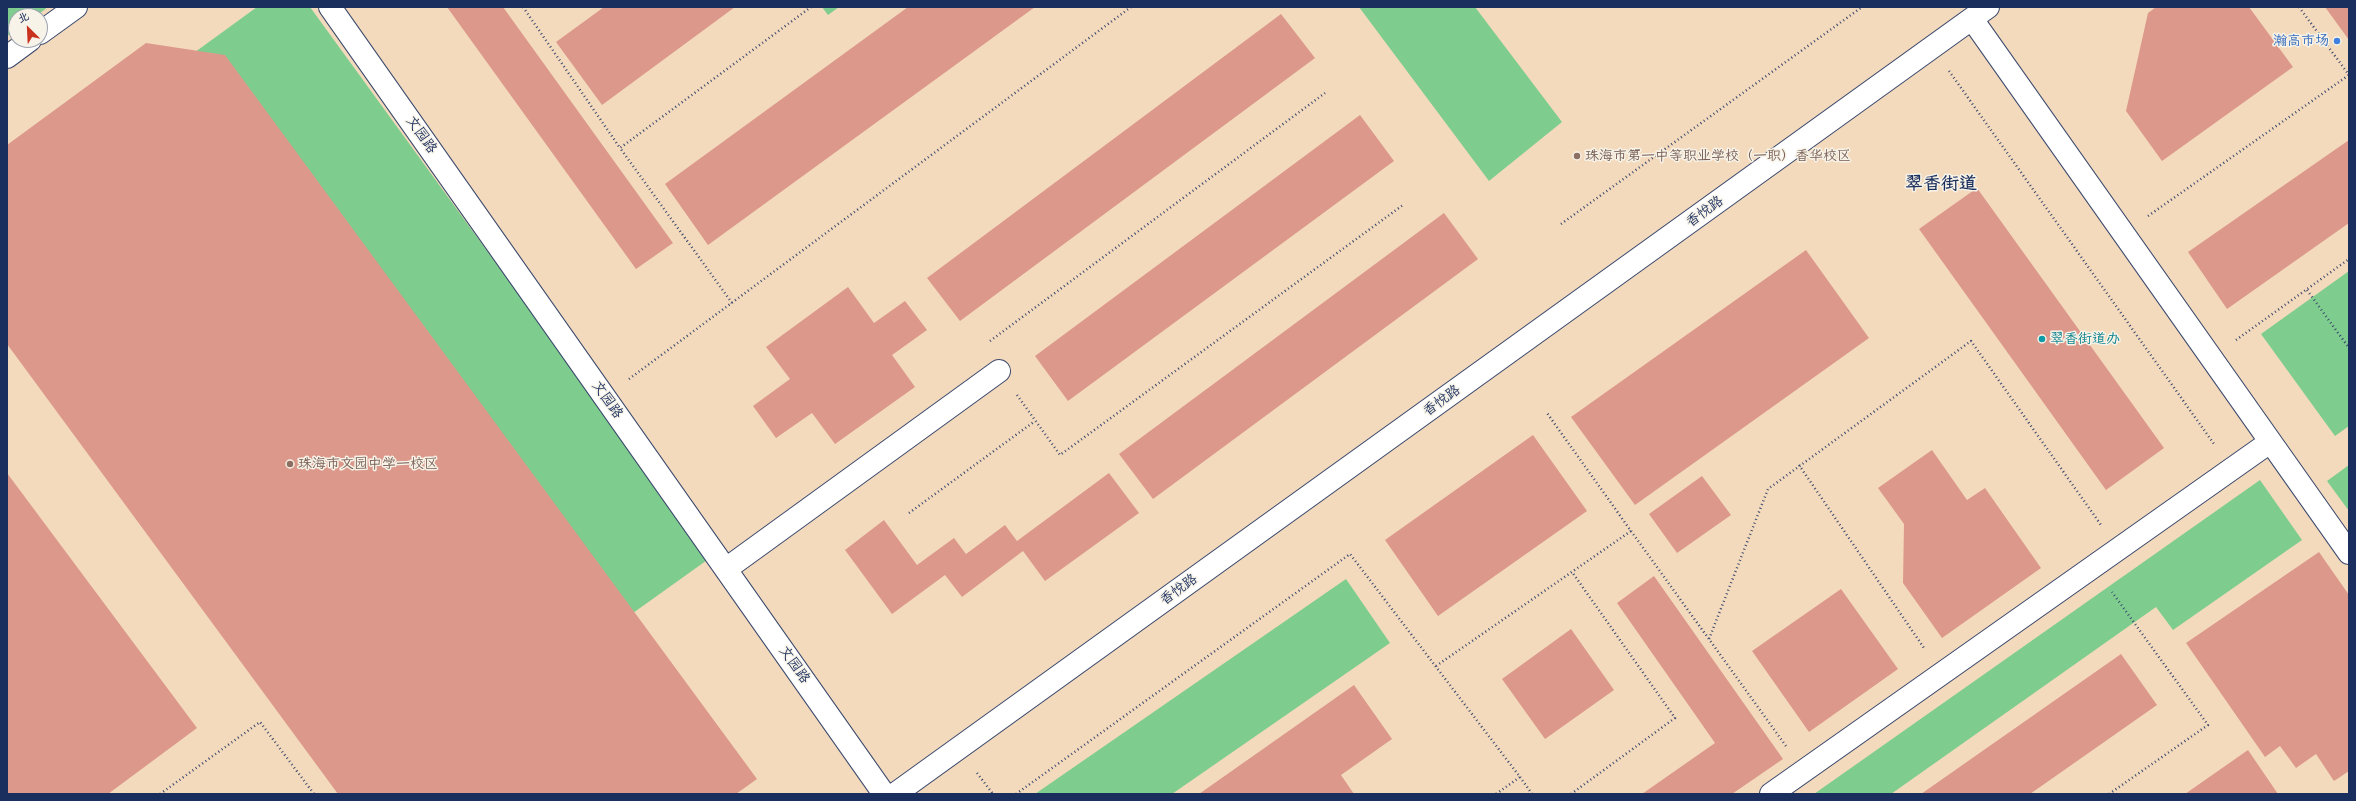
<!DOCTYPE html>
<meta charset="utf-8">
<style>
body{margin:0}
#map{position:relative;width:2356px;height:801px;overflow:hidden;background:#f3dabd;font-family:"Balsamiq Sans","LXGW WenKai TC",sans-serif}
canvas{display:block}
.frame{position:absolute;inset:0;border:8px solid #1b2f5e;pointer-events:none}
.north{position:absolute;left:8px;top:8px;width:40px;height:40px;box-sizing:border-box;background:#f7f3e8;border:1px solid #9fa5b1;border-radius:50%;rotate:336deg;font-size:11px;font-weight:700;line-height:16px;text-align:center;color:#1b2f5e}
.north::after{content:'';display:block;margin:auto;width:14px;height:18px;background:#c8321e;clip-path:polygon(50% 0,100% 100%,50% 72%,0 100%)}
</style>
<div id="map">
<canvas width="2356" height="801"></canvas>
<div class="frame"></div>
<div class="north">北</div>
</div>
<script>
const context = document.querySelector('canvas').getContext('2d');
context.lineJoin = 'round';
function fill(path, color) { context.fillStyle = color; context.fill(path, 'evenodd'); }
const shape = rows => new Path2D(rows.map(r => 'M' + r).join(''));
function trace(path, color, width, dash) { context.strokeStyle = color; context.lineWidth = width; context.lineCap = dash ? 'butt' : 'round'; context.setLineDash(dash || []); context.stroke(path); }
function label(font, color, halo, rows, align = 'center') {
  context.font = font + ' "Balsamiq Sans","LXGW WenKai TC",sans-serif'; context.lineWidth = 3; context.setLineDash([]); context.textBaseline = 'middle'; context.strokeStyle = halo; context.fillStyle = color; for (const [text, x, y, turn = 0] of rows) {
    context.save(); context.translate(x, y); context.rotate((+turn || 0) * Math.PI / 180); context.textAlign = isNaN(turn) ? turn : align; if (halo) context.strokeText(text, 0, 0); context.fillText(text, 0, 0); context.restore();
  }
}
fill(shape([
 [7,7,48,7,36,16,16,16,16,30,7,36],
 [257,7,310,7,710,558,598,638,180,63],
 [822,7,839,7,828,15],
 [1359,7,1475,7,1562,122,1489,181],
 [2349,271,2349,426,2335,436,2261,334],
 [2349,465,2349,511,2327,481],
 [2260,480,2302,540,2173,630,2156,607,1891,794,1814,794],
 [1346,579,1390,643,1172,794,1035,794]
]), '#7ecd8e');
fill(shape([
 [447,7,503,7,673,243,636,269],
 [604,7,735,7,602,105,556,42],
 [908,7,1035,7,708,245,665,184],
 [2156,7,2249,7,2293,67,2162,161,2126,111,2148,13],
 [2325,7,2349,7,2349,40],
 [1281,14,1315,58,960,321,927,278],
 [146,43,225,55,757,779,736,794,338,794,7,344,7,145],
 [1360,115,1394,161,1068,401,1035,356],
 [2349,140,2349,223,2227,309,2188,252],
 [1977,188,2164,448,2106,490,1919,229],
 [1444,213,1478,259,1153,499,1119,454],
 [1806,250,1869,338,1635,505,1571,417],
 [848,287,874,323,905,301,927,330,892,355,915,387,835,444,812,413,776,438,753,406,790,379,766,347],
 [1533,435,1587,511,1438,616,1385,540],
 [1932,450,1967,500,1985,488,2041,568,1942,638,1903,583,1904,524,1878,488],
 [7,473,197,728,108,794,7,794],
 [1109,473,1139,513,1045,581,1023,551,962,597,945,575,892,614,845,550,884,520,917,565,954,538,966,554,1005,525,1017,541],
 [1702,476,1731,515,1677,553,1649,514],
 [2319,552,2349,595,2349,771,2334,781,2316,754,2296,768,2280,746,2265,757,2186,643],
 [1654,576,1783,759,1732,794,1642,794,1715,743,1617,603],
 [1841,589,1898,669,1809,732,1752,651],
 [1571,629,1614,690,1545,739,1502,679],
 [2121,654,2157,705,2030,794,1921,794],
 [1354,685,1392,739,1341,775,1354,794,1199,794],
 [2248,750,2278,794,2185,794]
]), '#dc988b');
const minor = shape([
 [330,7,884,794],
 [1972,19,2349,553],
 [40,33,76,7],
 [7,57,30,40],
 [726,569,999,371],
 [895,794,1988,7],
 [1771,794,2270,442]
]);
trace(minor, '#3b496c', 24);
trace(shape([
 [523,7,620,148],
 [2299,7,2349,75],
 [1949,71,2214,444],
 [2148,216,2349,75],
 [1561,224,1862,7],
 [2307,290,2349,348],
 [732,303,620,148,811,7],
 [2236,340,2349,259],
 [990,341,1325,93],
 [629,379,1131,7],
 [1017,395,1060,455,1403,205],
 [1799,465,1924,648],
 [909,513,1035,421],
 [1631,531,1786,746],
 [1709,639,1768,489,1971,341,2101,525],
 [1436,666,1631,531,1547,413],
 [977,773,993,794],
 [1520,777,1532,794],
 [160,794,260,722,314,794],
 [1016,794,1350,554,1520,777,1496,794],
 [1571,794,1675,718,1572,572],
 [2109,794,2208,725,2112,592]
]), '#3b496c', 2.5, [1, 3]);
trace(minor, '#fff', 22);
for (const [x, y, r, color] of [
 [2337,41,4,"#3f7fe0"],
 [1577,156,4,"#8d6e63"],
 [2042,339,4,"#0f9aa8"],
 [290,464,4,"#8d6e63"]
]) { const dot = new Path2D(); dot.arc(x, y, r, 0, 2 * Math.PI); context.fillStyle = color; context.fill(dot); trace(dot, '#f7f3e8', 1.5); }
label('14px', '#366cbe', '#f7f3e8', [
 ["瀚高市场",2329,41]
], 'right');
label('14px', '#1b2f5e', '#f7f3e8', [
 ["文园路",421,135,55],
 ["香悅路",1705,212,-36],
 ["文园路",607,400,55],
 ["香悅路",1442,401,-36],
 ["香悅路",1179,590,-36],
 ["文园路",794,665,55]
]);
label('14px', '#785e54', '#f7f3e8', [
 ["珠海市第一中等职业学校（一职）香华校区",1585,156],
 ["珠海市文园中学一校区",298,464]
], 'left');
label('14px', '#0d838f', '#f7f3e8', [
 ["翠香街道办",2050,339]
], 'left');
label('bold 18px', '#1b2f5e', '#f7f3e8', [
 ["翠香街道",1941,184]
]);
</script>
